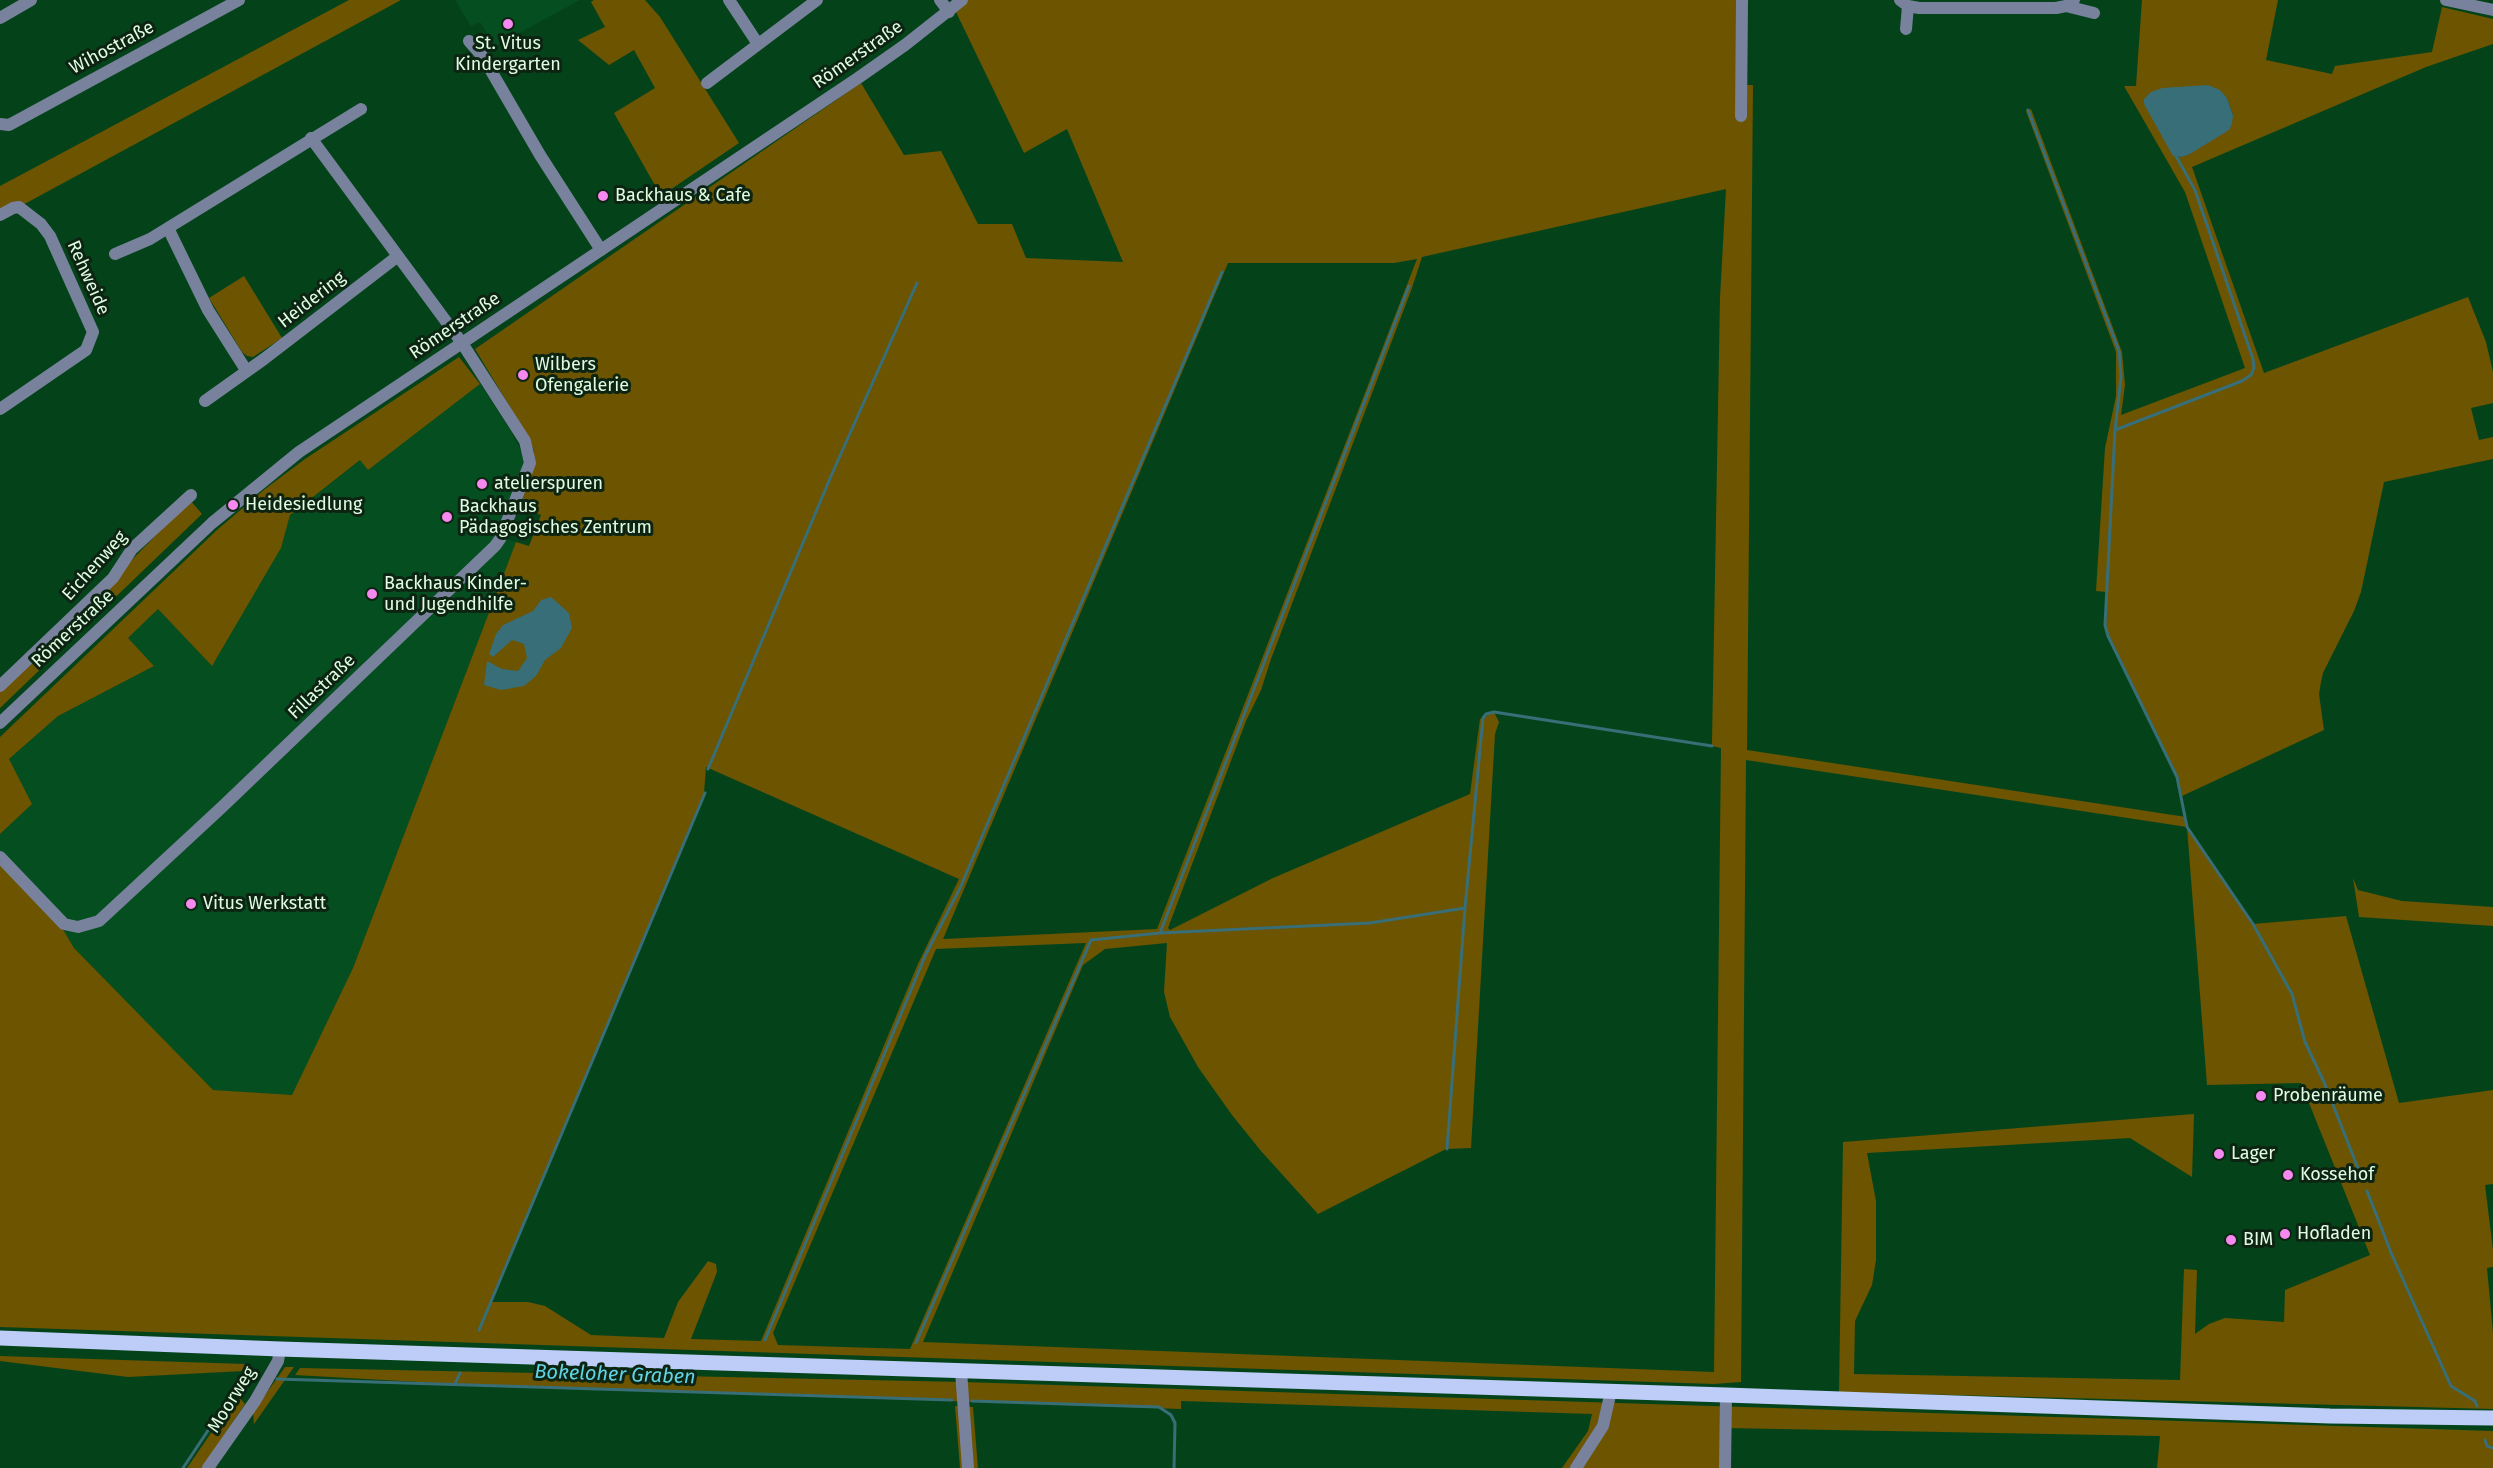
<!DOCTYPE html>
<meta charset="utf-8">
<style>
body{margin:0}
canvas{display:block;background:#04431a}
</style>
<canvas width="2493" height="1468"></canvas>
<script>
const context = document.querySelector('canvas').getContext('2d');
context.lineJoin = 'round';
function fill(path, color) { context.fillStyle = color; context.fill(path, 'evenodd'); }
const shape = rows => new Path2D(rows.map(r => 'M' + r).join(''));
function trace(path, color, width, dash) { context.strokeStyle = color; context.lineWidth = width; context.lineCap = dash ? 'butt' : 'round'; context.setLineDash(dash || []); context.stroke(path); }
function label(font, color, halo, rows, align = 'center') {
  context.font = font + ' "Fira Sans",sans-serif'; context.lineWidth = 6; context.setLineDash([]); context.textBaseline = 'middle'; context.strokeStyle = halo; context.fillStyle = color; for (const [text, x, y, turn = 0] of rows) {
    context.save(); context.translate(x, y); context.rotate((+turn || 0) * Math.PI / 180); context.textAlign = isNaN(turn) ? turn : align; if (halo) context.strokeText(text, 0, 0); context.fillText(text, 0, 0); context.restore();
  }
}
fill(shape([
 [455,0,580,0,495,46,480,22,471,26],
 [480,384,509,428,521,451,525,466,496,536,516,542,353,968,292,1096,213,1090,74,948,55,916,0,857,0,834,32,804,8,760,58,716,154,666,128,638,158,609,212,666,281,548,290,515,361,460,368,469]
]), '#054e20');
fill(shape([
 [349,0,401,0,19,207,0,215,0,186],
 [594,0,645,0,660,17,739,143,661,196,614,113,655,88,634,50,609,65,578,40,605,27,591,2],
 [968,0,1742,0,1742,85,1753,85,1747,750,2186,817,2187,827,2253,924,2346,916,2399,1103,2493,1090,2493,1184,2485,1185,2493,1250,2493,1267,2487,1268,2493,1333,2493,1409,1839,1392,1843,1142,2194,1114,2192,1177,2130,1138,1867,1153,1876,1201,1876,1260,1872,1285,1855,1321,1854,1374,2180,1380,2184,1269,2197,1270,2195,1334,2209,1324,2225,1318,2284,1322,2285,1290,2370,1255,2301,1083,2207,1085,2187,827,1746,760,1741,1382,1714,1384,0,1327,0,857,55,916,74,948,213,1090,292,1095,353,968,516,542,529,546,541,515,528,510,521,495,533,463,534,451,530,440,475,349,861,83,904,155,941,151,978,224,1012,224,1026,258,1123,262,1067,129,1024,153,955,10],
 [1726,189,1720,298,1712,743,1712,746,1721,748,1714,1372,923,1342,1083,965,1105,949,1167,943,1164,992,1170,1017,1198,1067,1232,1115,1261,1151,1318,1214,1446,1149,1471,1148,1495,734,1499,722,1494,712,1480,719,1470,794,1273,878,1170,930,1168,928,1246,721,1261,690,1271,659,1412,288,1422,257],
 [1417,259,1157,929,943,939,1228,263,1394,263],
 [706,767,959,879,917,966,761,1341,691,1339,717,1272,716,1264,708,1261,678,1302,664,1338,591,1335,545,1306,528,1302,491,1302,704,793],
 [1086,943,910,1349,778,1345,773,1333,936,949],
 [2142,0,2278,0,2266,60,2332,74,2335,66,2432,52,2442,7,2493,19,2493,44,2426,67,2192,167,2264,373,2468,297,2486,342,2493,372,2493,403,2471,408,2479,440,2493,437,2493,459,2384,482,2361,592,2354,611,2323,673,2321,682,2319,694,2324,730,2182,796,2177,777,2108,636,2105,625,2107,592,2096,591,2105,448,2116,396,2116,352,2026,111,2031,109,2122,352,2125,385,2121,415,2245,368,2185,192,2124,86,2136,86],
 [2227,98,2233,115,2182,157,2173,156],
 [244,276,282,338,253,357,247,356,242,352,209,298],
 [459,357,480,384,368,470,360,460,290,515,281,548,212,666,158,609,128,638,154,666,58,716,9,759,32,804,0,834,0,737,217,530,265,489,305,459],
 [190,500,202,514,0,708,0,689,63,631],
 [2353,878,2358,890,2402,901,2493,907,2493,926,2359,917],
 [0,1356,245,1364,244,1371,128,1377,0,1361],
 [285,1367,294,1367,254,1424,253,1412],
 [300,1368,962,1382,2493,1431,2493,1468,2157,1468,2160,1436,1725,1428,1725,1468,1562,1468,1588,1431,1592,1414,1181,1401,1181,1409,455,1384,295,1375],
 [237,1395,245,1404,202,1468,187,1468],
 [955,1406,973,1407,978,1468,960,1468]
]), '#6c5401');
fill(shape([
 [2208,85,2220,90,2227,98,2233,115,2232,124,2229,130,2190,154,2182,157,2173,156,2144,104,2144,99,2151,92,2162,88],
 [551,597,569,613,572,628,561,648,545,660,536,676,524,686,501,690,484,685,487,661,502,669,518,671,527,658,524,644,512,640,493,657,489,654,496,634,503,625,533,611,541,600]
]), '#386e77');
trace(shape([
 [2028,110,2119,351,2121,377,2115,430],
 [2176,156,2195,190,2253,359,2254,368,2251,375,2242,381,2115,430,2105,625,2108,636,2177,777,2187,827,2253,924,2292,994,2305,1042,2324,1082,2363,1181],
 [708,769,831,476,917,283],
 [1160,933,1409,286],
 [1447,1149,1465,908,1483,718,1486,714,1494,712,1712,746],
 [2367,1191,2392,1255,2451,1386,2475,1401,2477,1406],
 [479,1330,705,793],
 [765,1340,926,954,960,888,1222,272],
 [916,1343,1091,940,1160,933,1370,923,1465,908],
 [277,1379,952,1400],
 [455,1384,460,1373],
 [972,1401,1159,1407,1171,1415,1175,1423,1174,1468],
 [2485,1440,2487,1446,2493,1448],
 [183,1468,239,1384,246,1380,256,1378]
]), '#386e77', 3);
trace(shape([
 [729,0,758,44],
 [940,0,949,12],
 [1900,0,1908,6,1919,8,2056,8,2066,6,2074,0],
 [2446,0,2493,10],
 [2066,6,2094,13],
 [0,18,31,0],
 [1906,29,1908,6],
 [469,41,483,57,540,155,601,250],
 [707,83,817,0],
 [1741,116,1742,0],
 [0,124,9,125,239,0],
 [0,215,13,208,19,207,41,224,50,236,93,332,86,350,0,409],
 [168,228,208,310,246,370],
 [115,254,150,239,361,109],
 [205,401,264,359,398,256],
 [0,686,113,578,132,549,191,495],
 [0,857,64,924,78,927,99,921,221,808,495,546,500,539,530,463,525,441,462,343,311,138],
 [961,1371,968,1468],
 [208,1468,255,1401,278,1361,280,1349],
 [1576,1468,1603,1426,1611,1391],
 [1725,1468,1726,1395]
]), '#78829c', 12);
trace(shape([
 [0,723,212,523,299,452,858,78,905,45,962,0]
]), '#78829c', 12);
trace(shape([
 [0,1338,280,1349,1726,1395,2330,1416,2493,1418]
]), '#bdcdf7', 15);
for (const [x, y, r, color] of [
 [508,24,6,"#f589ef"],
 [603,196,6,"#f589ef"],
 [523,375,6,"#f589ef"],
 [482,484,6,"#f589ef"],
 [233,505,6,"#f589ef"],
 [447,517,6,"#f589ef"],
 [372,594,6,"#f589ef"],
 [191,904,6,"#f589ef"],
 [2261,1096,6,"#f589ef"],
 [2219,1154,6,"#f589ef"],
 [2288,1175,6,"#f589ef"],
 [2285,1234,6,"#f589ef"],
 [2231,1240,6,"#f589ef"]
]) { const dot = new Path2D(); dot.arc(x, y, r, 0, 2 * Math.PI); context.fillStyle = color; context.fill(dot); trace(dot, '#0d2412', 2); }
label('18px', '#e0fde4', '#0d2412', [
 ["St. Vitus",508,44,"center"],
 ["Kindergarten",508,65,"center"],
 ["Backhaus & Cafe",615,196],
 ["Wilbers",535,365],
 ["Ofengalerie",535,386],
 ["atelierspuren",494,484],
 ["Heidesiedlung",245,505],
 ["Backhaus",459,507],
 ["Pädagogisches Zentrum",459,528],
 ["Backhaus Kinder-",384,584],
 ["und Jugendhilfe",384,605],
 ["Vitus Werkstatt",203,904],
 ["Probenräume",2273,1096],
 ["Lager",2231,1154],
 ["Kossehof",2300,1175],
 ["Hofladen",2297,1234],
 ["BIM",2243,1240]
], 'left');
label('18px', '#e0fde4', '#0d2412', [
 ["Wihostraße",112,48,-28],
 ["Römerstraße",858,55,-35],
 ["Rehweide",88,278,66],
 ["Heidering",312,300,-38],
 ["Römerstraße",455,326,-34],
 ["Eichenweg",95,566,-48],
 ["Römerstraße",73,629,-43],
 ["Fillastraße",322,687,-44],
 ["Moorweg",232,1400,-58]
]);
label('italic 20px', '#61d3e5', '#0d2412', [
 ["Bokeloher Graben",615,1375,2]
]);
</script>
